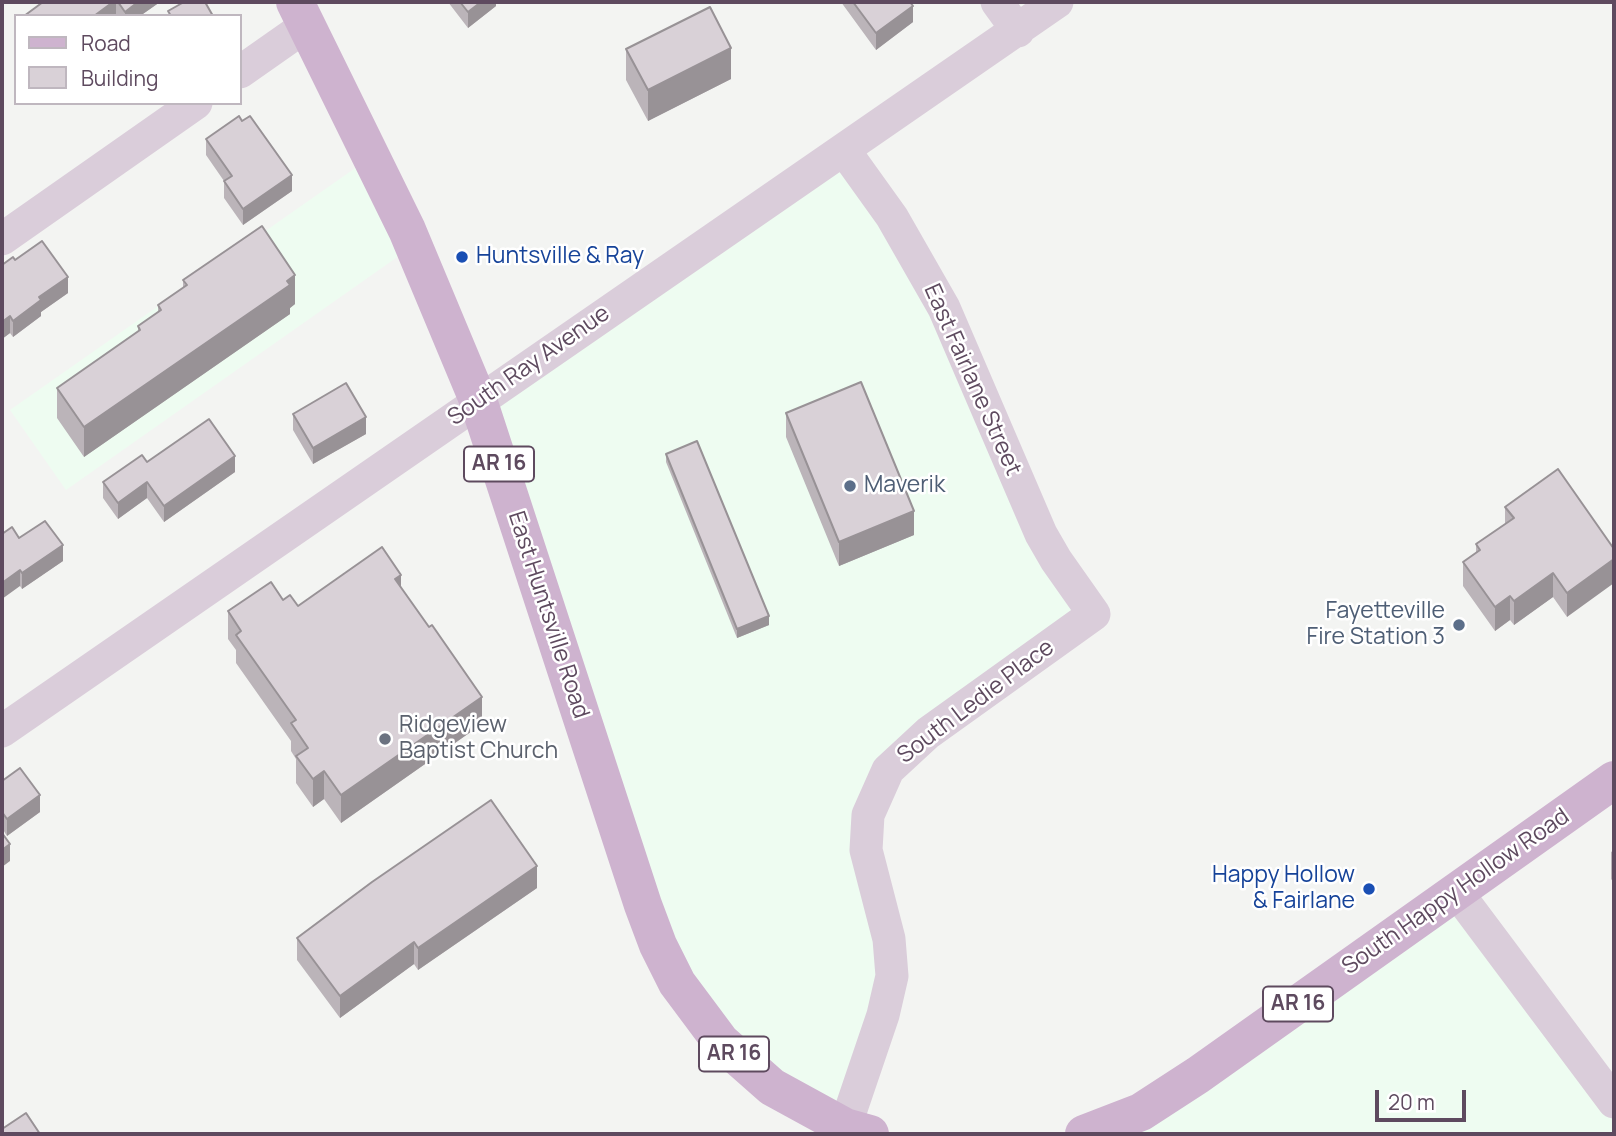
<!DOCTYPE html>
<style>
body{margin:0}
#map{position:relative;width:1616px;height:1136px;overflow:hidden;background:#f3f4f2;font-family:Manrope,sans-serif}
canvas{display:block}
.frame{position:absolute;inset:0;border:4px solid #5e4a5f;pointer-events:none}
.legend{position:absolute;left:14px;top:14px;width:228px;height:91px;box-sizing:border-box;background:#fff;border:2px solid #bfb7bf;margin:0;padding:9px 12px;list-style:none;font-size:21px;color:#5e4a5f}
.legend li{display:flex;align-items:center;gap:14px;height:35px}
.legend b{width:35px;border:2px solid #bfb7bf}
.scale{position:absolute;left:1375px;top:1090px;width:91px;height:32px;box-sizing:border-box;border:4px solid #5e4a5f;border-top:0;padding-left:9px;font-size:21px;line-height:24px;white-space:nowrap;color:#5e4a5f;-webkit-text-stroke:5px #fff;paint-order:stroke}
</style>
<div id="map">
<canvas width="1616" height="1136"></canvas>
<div class="frame"></div>
<ul class="legend">
<li><b style="height:9px;background:#ceb3cf"></b>Road</li>
<li><b style="height:19px;background:#d9d1d7"></b>Building</li>
</ul>
<div class="scale">20 m</div>
</div>
<script>
const context = document.querySelector('canvas').getContext('2d');
context.lineJoin = 'round';
function fill(path, color) { context.fillStyle = color; context.fill(path, 'evenodd'); }
const shape = rows => new Path2D(rows.map(r => 'M' + r).join(''));
function trace(path, color, width, dash) { context.strokeStyle = color; context.lineWidth = width; context.lineCap = dash ? 'butt' : 'round'; context.setLineDash(dash || []); context.stroke(path); }
function label(font, color, halo, rows, align = 'center') {
  context.font = font + ' Manrope,sans-serif'; context.lineWidth = 5; context.setLineDash([]); context.textBaseline = 'middle'; context.strokeStyle = halo; context.fillStyle = color; for (const [text, x, y, turn = 0] of rows) {
    context.save(); context.translate(x, y); context.rotate((+turn || 0) * Math.PI / 180); context.textAlign = isNaN(turn) ? turn : align; if (halo) context.strokeText(text, 0, 0); context.fillText(text, 0, 0); context.restore();
  }
}
fill(shape([
 [844,150,1094,614,928,733,868,815,889,939,842,1134,677,983,478,400],
 [371,157,413,246,66,490,10,410],
 [1456,891,1614,1102,1614,1134,1084,1134]
]), '#eefcf1');
trace(shape([
 [997,2,1018,31],
 [240,72,307,25],
 [844,150,892,217,944,308,1041,534,1056,560,1094,614,928,733,888,770,868,815,866,850,889,939,892,976,883,1015,845,1127],
 [2,239,196,103],
 [2,731,1057,2],
 [1456,891,1614,1102]
]), '#dacdda', 33);
trace(shape([
 [295,2,407,230,478,400,643,905,658,945,677,983,721,1042,772,1087,845,1127,870,1134],
 [1084,1134,1141,1112,1198,1075,1614,780]
]), '#ceb3cf', 38);
fill(shape([
 [43,2,160,2,140,16,117,16,116,14],
 [448,2,499,2,496,3,496,6,468,28],
 [841,2,910,2,913,22,876,50],
 [626,49,731,79,648,121,626,80],
 [242,121,292,191,243,225,224,198,224,181,206,155,206,139],
 [15,260,68,293,41,312,41,316,13,337,10,333,2,339],
 [183,280,295,304,290,308,290,314,84,457,57,418,57,388,138,332,138,326,158,312,158,305,183,288],
 [786,413,914,535,839,566,786,437],
 [293,414,366,434,313,464,293,430],
 [666,454,769,625,737,638,666,462],
 [147,462,235,472,164,522,147,498,118,519,103,498,103,482],
 [1505,507,1614,549,1567,617,1553,597,1514,625,1510,620,1495,631,1463,586,1463,562,1476,553,1476,544,1505,524],
 [19,538,63,561,22,589,20,586],
 [401,587,482,724,341,823,324,799,313,807,296,783,296,759,291,751,291,741,236,663,236,650,228,639,228,611,298,606],
 [2,781,40,812,7,836,2,828],
 [1614,850,1614,883,1611,879,1611,852],
 [537,888,418,970,414,964,340,1018,297,960,297,938]
]), '#bbb4b9');
fill(shape([
 [113,2,116,2,116,14,114,16,94,16],
 [138,2,160,2,140,16,125,16,125,12],
 [481,2,499,2,496,3,496,6,468,28,468,12],
 [913,6,913,22,876,50,876,33],
 [731,48,731,79,648,121,648,90],
 [292,175,292,191,243,225,243,209],
 [295,275,295,304,290,308,290,314,84,457,84,427],
 [68,277,68,293,41,312,41,316,13,337,13,321,39,297],
 [10,316,10,333,2,339,2,322],
 [366,417,366,434,313,464,313,448],
 [235,456,235,472,164,522,164,506],
 [147,482,147,498,118,519,118,503],
 [914,511,914,535,839,566,839,542],
 [63,545,63,561,22,589,22,573],
 [1614,559,1614,583,1567,617,1567,593],
 [20,570,20,586,2,599,2,583],
 [1553,573,1553,597,1514,625,1514,601],
 [401,575,401,602,395,579],
 [1510,596,1510,620,1495,631,1495,607],
 [769,616,769,625,737,638,737,629],
 [482,697,482,724,341,823,341,795],
 [324,771,324,799,313,807,313,779],
 [40,795,40,812,7,836,7,819],
 [10,844,10,861,2,867,2,850],
 [537,866,537,888,418,970,418,948],
 [414,942,414,964,340,1018,340,996]
]), '#989296');
const building = shape([
 [43,2,113,2,94,16,24,16,43,2],
 [118,2,138,2,125,12,118,2],
 [184,2,205,2,213,16,171,16,168,11,184,2],
 [460,2,481,2,468,12,460,2],
 [853,2,910,2,913,6,876,33,853,2],
 [710,7,731,48,648,90,626,49,710,7],
 [239,116,242,121,250,116,292,175,243,209,224,181,232,176,206,139,239,116],
 [262,226,295,275,287,281,290,285,84,427,57,388,140,330,138,326,161,310,158,305,187,285,183,280,262,226],
 [42,241,68,277,39,297,41,300,13,321,10,316,2,322,2,265,13,257,15,260,42,241],
 [861,382,914,511,839,542,786,413,861,382],
 [346,383,366,417,313,448,293,414,346,383],
 [209,419,235,456,164,506,147,482,118,503,103,482,142,455,147,462,209,419],
 [697,441,769,616,737,629,666,454,697,441],
 [1558,469,1614,549,1614,559,1567,593,1553,573,1514,601,1510,596,1495,607,1463,562,1480,550,1476,544,1514,518,1505,507,1558,469],
 [45,521,63,545,22,573,20,570,2,583,2,534,12,527,19,538,45,521],
 [382,547,401,575,395,579,429,627,432,625,482,697,341,795,324,771,313,779,296,756,308,748,291,723,296,720,236,635,241,631,228,611,271,582,283,600,290,595,298,606,382,547],
 [20,768,40,795,7,819,2,812,2,781,20,768],
 [491,800,537,866,418,948,414,942,340,996,297,938,372,882,491,800],
 [2,833,10,844,2,850,2,833],
 [26,1113,40,1134,2,1134,2,1129,26,1113]
]);
fill(building, '#d9d1d7');
trace(building, '#989296', 2);
for (const [x, y, r, color] of [
 [462,257,7,"#1a4fb4"],
 [850,486,7,"#5c6f8a"],
 [1459,625,7,"#5c6f8a"],
 [385,739,7,"#6b7280"],
 [1369,889,7,"#1a4fb4"]
]) { const dot = new Path2D(); dot.arc(x, y, r, 0, 2 * Math.PI); context.fillStyle = color; context.fill(dot); trace(dot, '#fff', 2.5); }
for (const [x, y, w] of [
 [499,464,70],
 [1298,1004,70],
 [734,1054,70]
]) { const box = new Path2D(); box.roundRect(x - w / 2, y - 17.5, w, 35, 5); context.fillStyle = '#fff'; context.fill(box); trace(box, '#5e4a5f', 2); }
label('bold 21px', '#5e4a5f', null, [
 ["AR 16",499,464],
 ["AR 16",1298,1004],
 ["AR 16",734,1054]
]);
label('23px', '#164399', '#fff', [
 ["Huntsville & Ray",476,257],
 ["Happy Hollow",1355,876,"right"],
 ["& Fairlane",1355,902,"right"]
], 'left');
label('23px', '#5e4a5f', '#fff', [
 ["South Ray Avenue",529,366,-35],
 ["East Fairlane Street",972,380,66],
 ["East Huntsville Road",548,615,72],
 ["South Ledie Place",976,702,-37],
 ["South Happy Hollow Road",1456,892,-35]
]);
label('23px', '#4e5e75', '#fff', [
 ["Maverik",864,486],
 ["Fayetteville",1445,612,"right"],
 ["Fire Station 3",1445,638,"right"]
], 'left');
label('23px', '#5b616d', '#fff', [
 ["Ridgeview",399,726],
 ["Baptist Church",399,752]
], 'left');
</script>
